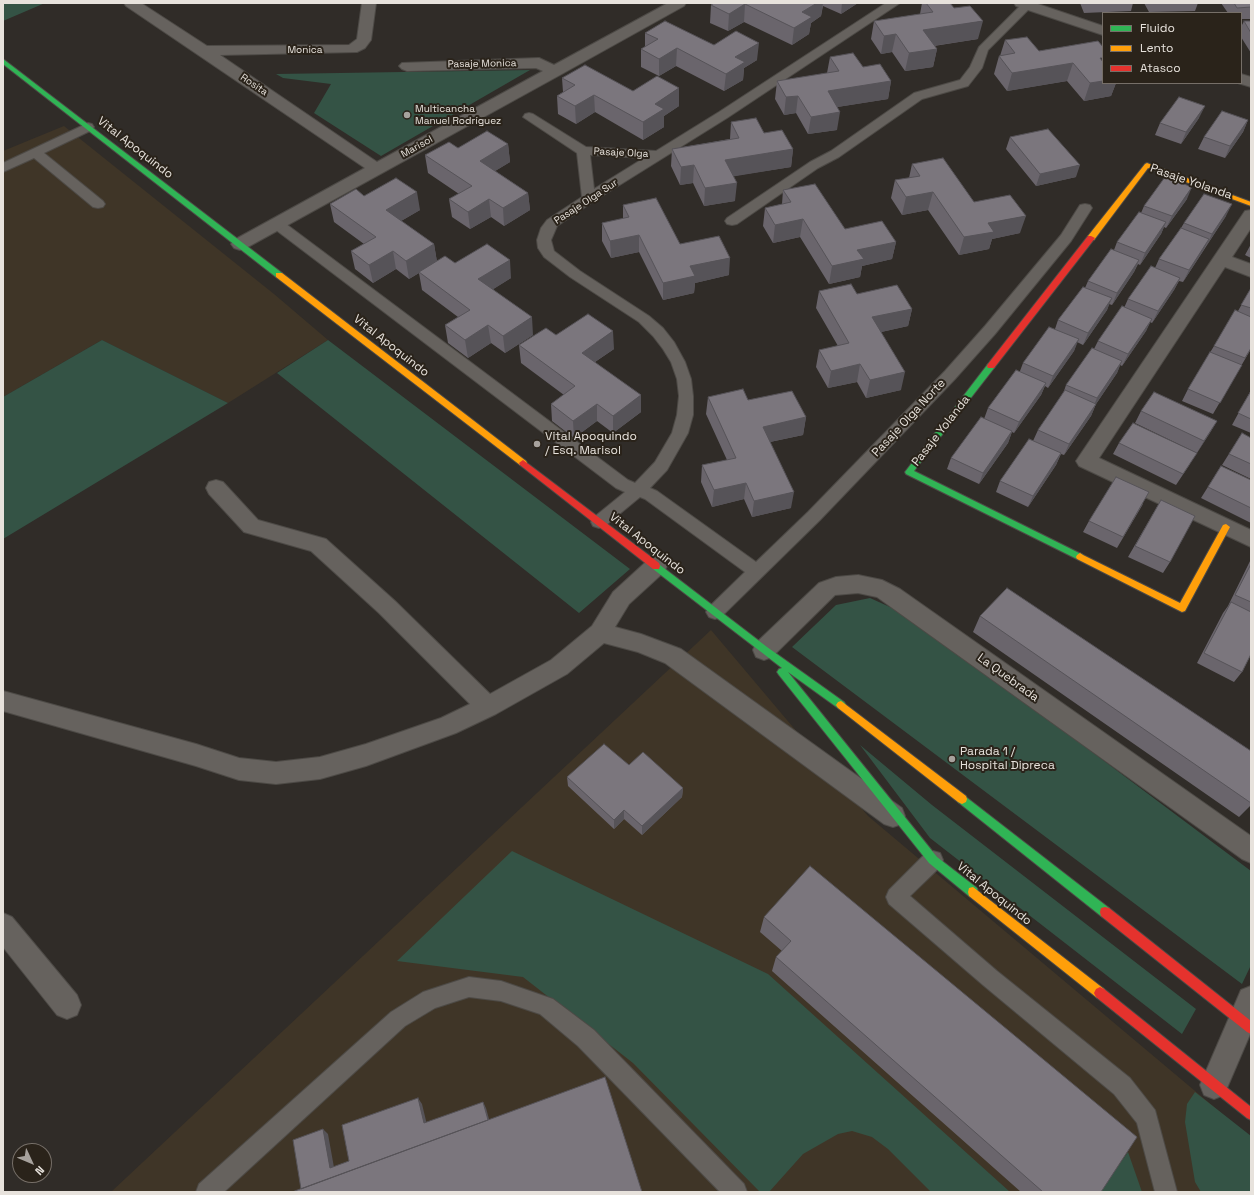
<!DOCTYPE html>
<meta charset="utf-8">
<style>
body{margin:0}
#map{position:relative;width:1254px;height:1195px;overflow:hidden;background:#302c28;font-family:"Space Grotesk",sans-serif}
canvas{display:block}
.frame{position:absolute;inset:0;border:4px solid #e7e2dc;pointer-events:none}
.legend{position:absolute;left:1102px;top:12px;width:140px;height:72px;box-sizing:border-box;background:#2a231a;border:1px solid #766f68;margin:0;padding:5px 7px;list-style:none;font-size:12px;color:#e7e2dc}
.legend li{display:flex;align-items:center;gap:8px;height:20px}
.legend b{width:20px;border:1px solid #766f68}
.north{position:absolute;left:12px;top:1143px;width:40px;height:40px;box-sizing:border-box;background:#2a231a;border:1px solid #766f68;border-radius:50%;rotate:134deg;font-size:11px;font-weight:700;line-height:16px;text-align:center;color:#e7e2dc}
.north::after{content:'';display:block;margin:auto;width:14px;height:18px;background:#a7a29d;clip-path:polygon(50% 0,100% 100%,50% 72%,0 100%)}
</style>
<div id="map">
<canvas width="1254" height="1195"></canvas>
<div class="frame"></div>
<ul class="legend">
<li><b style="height:5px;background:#30b455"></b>Fluido</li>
<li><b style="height:5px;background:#ff9f0a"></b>Lento</li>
<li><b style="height:5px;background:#e5322d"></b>Atasco</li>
</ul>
<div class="north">N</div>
</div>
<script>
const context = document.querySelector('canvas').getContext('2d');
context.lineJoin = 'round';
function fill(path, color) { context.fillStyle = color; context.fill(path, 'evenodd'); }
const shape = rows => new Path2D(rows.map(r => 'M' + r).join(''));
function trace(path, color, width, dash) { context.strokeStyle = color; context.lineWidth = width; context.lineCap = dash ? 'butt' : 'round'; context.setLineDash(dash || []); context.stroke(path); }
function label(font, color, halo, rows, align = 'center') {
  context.font = font + ' "Space Grotesk",sans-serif'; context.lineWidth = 4; context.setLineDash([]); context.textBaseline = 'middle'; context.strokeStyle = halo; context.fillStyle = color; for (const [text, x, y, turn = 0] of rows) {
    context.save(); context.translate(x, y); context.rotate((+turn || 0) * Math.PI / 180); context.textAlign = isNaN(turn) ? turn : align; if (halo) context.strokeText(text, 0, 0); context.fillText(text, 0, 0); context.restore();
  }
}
fill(shape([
 [64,126,274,294,328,340,228,403,102,340,3,397,3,151],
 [711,630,868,816,1251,1138,1251,1192,111,1192]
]), '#3f3527');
fill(shape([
 [3,3,45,3,3,21],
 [530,70,381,156,314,113,331,84,283,78,276,74],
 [102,340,228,403,3,539,3,397],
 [328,340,630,569,579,613,277,373],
 [870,598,912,617,1251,871,1251,965,1242,984,792,647,836,605],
 [860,745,932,805,1196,1009,1182,1034,930,838],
 [512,851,768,974,1010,1192,931,1192,888,1149,872,1137,852,1131,838,1134,803,1154,769,1192,760,1192,633,1063,523,977,397,961],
 [1195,1092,1251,1136,1251,1192,1201,1192,1195,1182,1185,1122,1187,1104],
 [1128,1152,1142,1192,1100,1192]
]), '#345345');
const lane = shape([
 [886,3,900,3,727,118,594,201,557,226,551,240,554,251,580,271,649,316,663,328,674,342,685,362,691,379,693,396,693,415,688,433,667,470,650,488,657,491,756,562,808,512,945,371,985,326,1061,235,1080,205,1085,204,1090,205,1092,208,1071,241,995,334,955,379,820,520,721,617,715,619,709,617,706,612,709,607,745,572,645,499,640,497,605,526,599,528,593,526,591,522,593,518,625,492,616,488,272,227,270,224,272,221,277,220,282,221,628,480,635,483,655,462,672,433,677,415,679,396,677,379,671,362,663,349,653,336,639,322,570,277,544,257,538,248,537,240,541,228,547,220,582,197,577,153,523,117,525,114,529,113,533,114,586,147,656,151,719,112,886,3],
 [590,155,644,158,594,189,590,155],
 [1023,3,1031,3,1033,5,988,50,982,68,968,86,922,99,839,157,818,168,737,224,732,225,727,224,725,221,727,218,810,162,831,151,914,93,960,80,970,67,979,47,1023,3],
 [88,123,92,124,94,127,92,130,44,153,103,201,105,204,103,207,98,208,93,207,34,158,3,172,3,163,88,123],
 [933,851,940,853,943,860,940,867,910,896,997,971,1130,1078,1155,1110,1177,1192,1155,1192,1137,1123,1114,1094,983,985,889,904,886,897,889,890,926,853,933,851],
 [469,977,501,981,553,999,594,1030,744,1184,747,1192,720,1192,578,1046,540,1014,501,1001,469,997,435,1008,405,1026,224,1192,196,1192,199,1184,391,1012,423,992,469,977]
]);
const street = shape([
 [124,3,141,3,207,46,349,45,357,39,362,3,376,3,371,40,365,48,357,52,220,55,377,162,543,71,536,68,407,71,402,69,399,66,402,63,539,58,554,65,668,3,686,3,684,6,560,75,246,248,240,250,234,248,231,244,234,240,365,168,126,6,124,3],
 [1014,3,1035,3,1103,26,1103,35,1016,6,1014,3],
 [1241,74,1251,77,1251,87,1238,83,1241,83,1241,74],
 [1251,210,1251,228,1232,257,1251,264,1251,277,1225,267,1099,458,1251,530,1251,547,1079,466,1076,461,1245,211,1251,210],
 [216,480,223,482,258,520,326,539,395,601,490,694,551,660,592,626,613,592,648,560,656,557,664,560,667,566,664,572,629,604,615,627,641,634,681,649,902,808,905,816,902,824,893,827,884,824,665,663,638,652,604,643,567,674,496,714,456,733,366,766,320,779,276,784,239,780,196,766,3,711,3,691,196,744,239,758,276,762,320,757,366,744,441,718,470,704,379,613,311,551,244,532,209,494,206,488,209,482,216,480],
 [858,575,882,580,900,589,1251,836,1251,863,1242,859,877,597,858,593,835,595,772,657,764,660,756,657,753,650,756,643,819,583,836,577,858,575],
 [3,913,12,917,77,995,81,1005,77,1015,67,1019,57,1015,3,947,3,913],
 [1251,986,1251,1032,1224,1095,1214,1099,1204,1095,1200,1085,1241,990,1251,986]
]);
const fast = shape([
 [3,59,282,273,282,277,276,277,3,64,3,59],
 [991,363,994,364,995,366,994,368,914,471,1083,555,1084,557,1083,559,1077,559,906,474,905,472,988,364,991,363],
 [656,562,767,647,844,702,846,705,844,708,841,709,838,708,788,672,937,857,977,888,978,892,977,896,973,897,969,896,929,863,779,675,777,672,779,669,782,668,653,569,652,566,653,563,656,562],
 [962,794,1109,908,1110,912,1109,916,1105,917,1101,916,958,802,957,799,958,796,962,794]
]);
const slow = shape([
 [1147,163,1251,202,1251,206,1148,168,1094,240,1088,240,1088,236,1145,164,1147,163],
 [276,273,282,273,526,461,527,463,526,465,520,465,276,277,276,273],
 [1226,524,1230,527,1185,611,1182,612,1077,559,1076,557,1077,555,1080,553,1083,555,1180,603,1223,525,1226,524],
 [841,701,966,796,967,799,966,802,962,804,958,802,838,708,836,705,838,702,841,701],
 [973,887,1104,989,1106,993,1104,997,1100,999,1096,997,969,896,968,892,969,888,973,887]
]);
const jam = shape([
 [1088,236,1091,236,1095,238,994,368,988,368,987,366,988,364,1088,236],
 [523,460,659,563,660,566,659,569,653,569,520,465,519,463,523,460],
 [1105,907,1109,908,1251,1021,1251,1034,1247,1032,1101,916,1100,912,1101,908,1105,907],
 [1100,987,1104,989,1251,1107,1251,1120,1247,1118,1096,997,1094,993,1096,989,1100,987]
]);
trace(lane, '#4d4a46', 2);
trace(street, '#4d4a46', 2);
trace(fast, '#4d4a46', 2);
trace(slow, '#4d4a46', 2);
trace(jam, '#4d4a46', 2);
fill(lane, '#66625e');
fill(street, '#66625e');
fill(fast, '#30b455');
fill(slow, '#ff9f0a');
fill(jam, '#e5322d');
fill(shape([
 [713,3,858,3,841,14,823,6,821,16,811,23,809,34,792,45,744,22,728,31,710,23,711,5,713,4],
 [922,3,950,3,978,39,934,46,937,49,933,67,905,71,892,52,881,54,871,39,874,21,920,14],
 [1080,3,1133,3,1131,11,1084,13],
 [1144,3,1198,3,1195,11,1149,12],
 [1221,3,1251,3,1251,19,1241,19,1241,13,1228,13],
 [1244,21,1251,21,1251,53,1241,37,1241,27],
 [645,33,714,45,757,60,744,68,743,80,724,91,676,66,659,76,641,67,641,49,645,47],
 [1005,40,1039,51,1098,41,1103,83,1116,83,1111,96,1084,101,1067,81,1007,91,994,74,999,56,1000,56],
 [830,57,863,67,891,81,888,99,837,107,837,130,808,134,796,113,784,115,775,99,777,81,827,73],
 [562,78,633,91,679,106,664,116,664,127,643,140,595,112,576,124,558,114,557,96,563,92],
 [1199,118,1181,144,1155,135,1160,123],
 [1248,120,1243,132,1225,158,1198,149,1204,137],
 [731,122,764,133,793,149,791,167,733,176,735,201,704,206,693,183,680,185,671,166,672,149,730,139],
 [1010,137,1076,177,1036,186,1006,149],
 [508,144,510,162,495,171,528,193,530,210,504,226,491,217,470,229,452,217,449,199,459,194,428,173,425,155,458,148],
 [912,164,974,202,1020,233,992,239,989,249,959,255,928,210,902,215,891,198,895,180,909,178],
 [783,190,845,229,896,242,892,259,862,266,860,277,829,284,800,237,773,243,763,226,765,208,782,204],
 [364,196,420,210,401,221,434,244,437,262,455,263,511,278,493,289,533,335,505,353,491,343,468,358,448,343,445,325,458,317,422,290,419,273,409,279,396,269,373,283,355,269,351,251,364,244,334,222,330,204],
 [1187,199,1166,228,1164,227,1161,234,1140,265,1138,264,1134,272,1112,305,1109,304,1107,310,1083,345,1077,342,1074,351,1048,388,1045,386,1041,395,1014,433,1012,432,1008,443,979,484,947,469,951,458,984,419,988,408,1020,371,1023,363,1055,329,1058,320,1085,288,1088,281,1114,250,1117,242,1141,213,1144,206],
 [623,205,680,244,729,275,695,283,694,293,663,300,639,252,611,258,602,241,602,223,623,219],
 [1226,216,1183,282,1179,281,1174,290,1152,323,1150,322,1146,331,1122,366,1120,365,1117,373,1096,404,1091,416,1064,455,1061,454,1056,465,1028,507,996,492,1000,481,1033,441,1038,430,1063,394,1066,385,1094,349,1098,341,1124,308,1128,299,1155,268,1159,259,1181,228,1184,223],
 [1251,244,1251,258,1245,255],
 [1251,288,1251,349,1213,414,1182,401,1188,389,1214,346,1238,311],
 [819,291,857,294,912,309,908,326,881,332,901,390,866,398,857,382,828,388,816,367,819,350,838,346,816,308],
 [556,335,614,349,595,362,641,412,613,433,597,421,574,438,552,421,551,404,564,395,521,363,519,345],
 [1251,390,1251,433,1232,425],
 [708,397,748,400,806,417,803,435,770,442,791,508,752,517,744,499,712,507,701,482,702,465,727,460,706,414],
 [1141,411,1217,421,1197,453,1135,423],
 [1242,433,1251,438,1251,479,1222,465],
 [1119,443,1190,464,1176,485,1113,454],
 [1221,466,1251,480,1251,523,1201,498],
 [1161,500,1170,562,1163,573,1128,557],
 [1143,504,1117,548,1083,532,1089,521],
 [1251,559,1251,654,1242,672,1234,682,1197,663,1223,613,1228,606],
 [980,616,1251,751,1251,805,1239,817,973,632],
 [629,765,683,788,682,797,642,835,624,819,614,829,568,786,567,777],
 [764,917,1101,1192,1021,1192,772,971,776,957,782,951,760,932]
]), '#6a656c');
fill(shape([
 [817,3,823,3,821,16,811,23,809,34,792,45,794,28,802,12],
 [842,3,858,3,841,14],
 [745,4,744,22,728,31,729,14],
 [983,21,978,39,919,48,923,30],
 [896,34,892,52,881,54,884,36],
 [759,43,757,60,744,68,743,80,724,91,726,74,735,57],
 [677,48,676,66,659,76,659,59],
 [937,49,933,67,905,71,909,53],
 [1073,63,1067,81,1007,91,1012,73],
 [891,81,888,99,825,109,828,91],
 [1103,81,1103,83,1116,83,1111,96,1084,101,1090,83],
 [679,88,679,106,664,116,664,127,643,140,643,122,655,104],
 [594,95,595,112,576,124,575,106],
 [798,96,796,113,784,115,786,97],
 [1205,106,1199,118,1181,144,1186,132],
 [840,112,837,130,808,134,811,117],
 [1248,120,1243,132,1225,158,1230,146],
 [508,144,510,162,482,179,480,161],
 [793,149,791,167,724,178,725,160],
 [694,165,693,183,680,185,681,167],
 [1080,165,1076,177,1036,186,1040,174],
 [737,183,735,201,704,206,705,188],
 [1192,187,1187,199,1166,228,1172,216],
 [417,192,420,210,389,228,386,210],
 [933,192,928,210,902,215,906,197],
 [528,193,530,210,504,226,503,208],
 [489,199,491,217,470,229,468,212],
 [1232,204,1226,216,1206,246,1212,234],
 [1026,216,1020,233,992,239,989,249,959,255,964,237,988,223],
 [803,219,800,237,773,243,775,225],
 [1166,222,1161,234,1140,265,1145,253],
 [639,235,639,252,611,258,610,241],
 [1209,239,1203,251,1183,282,1189,270],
 [896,242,892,259,862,266,860,277,829,284,832,266,857,250],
 [434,244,437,262,409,279,406,261],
 [393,251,396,269,373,283,369,265],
 [730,258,729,275,695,283,694,293,663,300,663,283,690,266],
 [510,260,511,278,481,297,478,279],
 [1139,260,1134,272,1112,305,1117,293],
 [1180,278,1174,290,1152,323,1158,311],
 [1112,298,1107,310,1083,345,1088,333],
 [912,309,908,326,868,335,872,317],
 [532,317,533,335,505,353,503,336],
 [1152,319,1146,331,1122,366,1128,354],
 [488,325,491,343,468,358,465,340],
 [613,331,614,349,583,370,582,353],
 [1079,339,1074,351,1048,388,1053,376],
 [1122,361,1117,373,1092,410,1097,398],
 [860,364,857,382,828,388,831,371],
 [905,372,901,390,866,398,870,380],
 [1046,383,1041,395,1014,433,1019,422],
 [641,395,641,412,613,433,613,416],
 [597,404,597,421,574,438,573,421],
 [1096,404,1091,416,1064,455,1069,444],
 [806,417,803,435,760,444,763,427],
 [1217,421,1210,433,1197,453,1204,441],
 [1012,431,1008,443,979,484,983,473],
 [1061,453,1056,465,1028,507,1033,496],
 [746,483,744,499,712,507,714,490],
 [794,492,791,508,752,517,754,501],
 [683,788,682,797,642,835,642,826],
 [624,810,624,819,614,829,614,820],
 [418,1098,422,1104,428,1129,424,1123],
 [483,1102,486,1108,492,1130,324,1192],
 [323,1129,328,1134,335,1173,330,1168]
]), '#565358');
const building = shape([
 [714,3,817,3,802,12,812,17,794,28,745,4,729,14,711,5,714,3],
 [926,3,950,3,954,8,970,6,983,21,923,30,937,49,909,53,896,34,884,36,874,21,933,12,926,3],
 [1234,3,1251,3,1251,7,1237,8,1234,3],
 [665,21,714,45,736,31,759,43,735,57,745,62,726,74,677,48,659,59,641,49,658,39,645,33,665,21],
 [1244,21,1251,21,1251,33,1244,21],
 [1027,37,1039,51,1098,41,1103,47,1103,58,1100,58,1103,62,1103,81,1090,83,1073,63,1012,73,999,56,1015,53,1005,40,1027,37],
 [853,53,863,67,880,64,891,81,828,91,840,112,811,117,798,96,786,97,777,81,839,71,830,57,853,53],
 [585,65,633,91,657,76,679,88,655,104,664,109,643,122,594,95,575,106,557,96,575,85,562,78,585,65],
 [1179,97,1205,106,1186,132,1160,123,1179,97],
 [1222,111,1248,120,1230,146,1204,137,1222,111],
 [756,118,764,133,782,130,793,149,725,160,737,183,705,188,694,165,681,167,672,149,739,138,731,122,756,118],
 [1048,129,1080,165,1040,174,1010,137,1048,129],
 [487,131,508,144,480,161,528,193,503,208,489,199,468,212,449,199,472,186,425,155,449,142,458,148,487,131],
 [943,158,974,202,1010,195,1026,216,988,223,994,232,964,237,933,192,906,197,895,180,920,176,912,164,943,158],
 [1165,177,1192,187,1172,216,1144,206,1165,177],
 [396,178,417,192,386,210,434,244,406,261,393,251,369,265,351,251,376,237,330,204,356,189,364,196,396,178],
 [815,184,845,229,882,221,896,242,857,250,864,259,832,266,803,219,775,225,765,208,791,202,783,190,815,184],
 [1204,194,1232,204,1212,234,1184,223,1204,194],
 [656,198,680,244,719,236,730,258,690,266,695,276,663,283,639,235,610,241,602,223,629,217,623,205,656,198],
 [1139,212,1166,222,1145,253,1117,242,1139,212],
 [1181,228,1209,239,1189,270,1159,259,1181,228],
 [487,244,510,260,478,279,532,317,503,336,488,325,465,340,445,325,470,310,419,272,445,256,455,263,487,244],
 [1111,249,1139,260,1117,293,1088,281,1111,249],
 [1151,266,1180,278,1158,311,1128,299,1151,266],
 [851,284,857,294,897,285,912,309,872,317,905,372,870,380,860,364,831,371,819,350,849,343,819,291,851,284],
 [1083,287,1112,298,1088,333,1058,320,1083,287],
 [1251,288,1251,308,1241,305,1251,288],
 [1122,306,1152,319,1128,354,1098,341,1122,306],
 [1235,310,1251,317,1251,348,1245,358,1214,346,1235,310],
 [588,314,613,331,582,353,641,395,613,416,597,404,573,421,551,404,575,386,519,345,546,328,556,335,588,314],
 [1049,327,1079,339,1053,376,1023,363,1049,327],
 [1092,348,1122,361,1097,398,1066,385,1092,348],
 [1210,352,1242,365,1220,403,1188,389,1210,352],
 [1016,370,1046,383,1019,422,988,408,1016,370],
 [743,389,748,400,792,391,806,417,763,427,794,492,754,501,746,483,714,490,702,465,736,458,708,397,743,389],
 [1065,390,1096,404,1069,444,1038,430,1065,390],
 [1251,391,1251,419,1238,413,1251,391],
 [1154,392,1217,421,1204,441,1141,411,1154,392],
 [981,417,1012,431,983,473,951,458,981,417],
 [1133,423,1197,453,1183,474,1119,443,1133,423],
 [1242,433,1251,438,1251,464,1229,454,1242,433],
 [1029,439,1061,453,1033,496,1000,481,1029,439],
 [1221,466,1251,480,1251,508,1208,487,1221,466],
 [1116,477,1149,492,1123,537,1089,521,1116,477],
 [1161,500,1195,516,1170,562,1135,546,1161,500],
 [1251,564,1251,602,1235,595,1251,564],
 [1007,588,1251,751,1251,803,980,616,1007,588],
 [1231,602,1251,612,1251,654,1242,672,1204,653,1231,602],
 [604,744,629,765,643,752,683,788,642,826,624,810,614,820,567,777,604,744],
 [810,866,1137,1137,1101,1192,1043,1192,776,957,791,941,764,917,810,866],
 [605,1077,642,1192,292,1192,605,1077],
 [418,1098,424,1123,483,1102,488,1120,301,1189,293,1140,323,1129,330,1168,349,1161,342,1125,418,1098]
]);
fill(building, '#7b767d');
trace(building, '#565358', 1);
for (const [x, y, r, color] of [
 [407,115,4,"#a7a29d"],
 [537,444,4,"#a7a29d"],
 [952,759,4,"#a7a29d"]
]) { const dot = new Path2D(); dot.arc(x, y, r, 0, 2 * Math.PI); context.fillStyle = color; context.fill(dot); trace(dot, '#2a231a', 1.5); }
label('10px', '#e7e2dc', '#2a231a', [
 ["Monica",305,50],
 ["Pasaje Monica",482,64,-1],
 ["Rosita",254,85,34],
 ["Marisol",417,147,-29],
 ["Pasaje Olga",621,153,3],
 ["Pasaje Olga Sur",586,202,-33]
]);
label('10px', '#e7e2dc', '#2a231a', [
 ["Multicancha",415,109],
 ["Manuel Rodríguez",415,121]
], 'left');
label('12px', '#e7e2dc', '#2a231a', [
 ["Vital Apoquindo",135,148,38],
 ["Pasaje Yolanda",1191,182,19],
 ["Vital Apoquindo",391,346,38],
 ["Pasaje Olga Norte",909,418,-47],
 ["Pasaje Yolanda",941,431,-52],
 ["Vital Apoquindo",647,544,38],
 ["La Quebrada",1008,678,36],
 ["Vital Apoquindo",994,894,39]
]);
label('12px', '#e7e2dc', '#2a231a', [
 ["Vital Apoquindo",545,437],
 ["/ Esq. Marisol",545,451],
 ["Parada 1 /",960,752],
 ["Hospital Dipreca",960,766]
], 'left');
</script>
